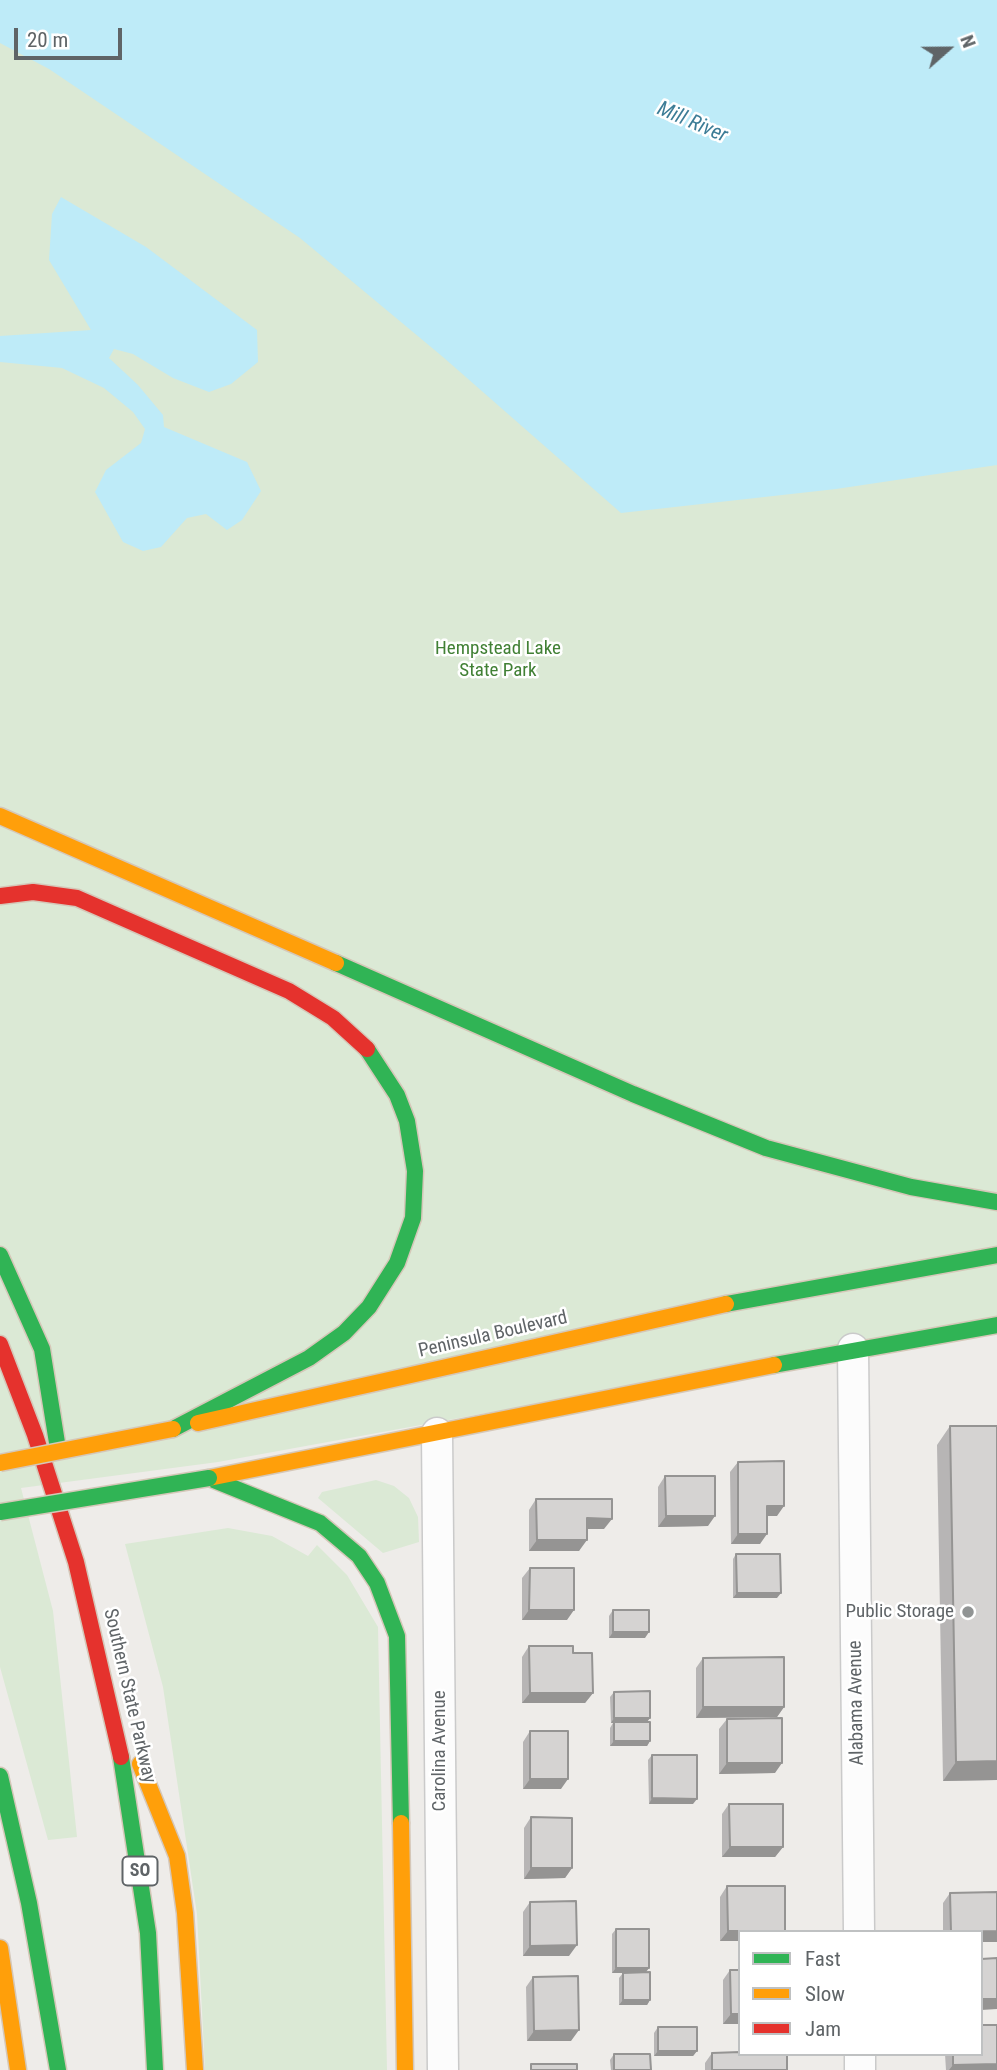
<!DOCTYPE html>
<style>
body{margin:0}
#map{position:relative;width:997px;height:2070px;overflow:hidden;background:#eeece9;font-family:"Roboto Condensed",sans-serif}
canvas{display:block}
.legend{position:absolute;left:738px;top:1930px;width:245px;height:126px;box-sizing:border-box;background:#fff;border:2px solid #bfc1c2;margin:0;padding:9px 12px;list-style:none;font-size:21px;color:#5f6467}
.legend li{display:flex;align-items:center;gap:14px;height:35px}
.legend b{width:35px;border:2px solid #bfc1c2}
.north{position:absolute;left:913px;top:14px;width:70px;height:70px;-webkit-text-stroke:5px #fff;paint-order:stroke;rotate:69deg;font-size:19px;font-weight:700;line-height:28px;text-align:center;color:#5f6467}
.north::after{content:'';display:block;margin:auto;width:24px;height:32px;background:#5f6467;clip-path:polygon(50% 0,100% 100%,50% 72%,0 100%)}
.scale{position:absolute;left:14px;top:28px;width:108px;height:32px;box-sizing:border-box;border:4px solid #5f6467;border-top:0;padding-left:9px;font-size:21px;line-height:24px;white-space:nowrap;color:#5f6467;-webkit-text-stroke:5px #fff;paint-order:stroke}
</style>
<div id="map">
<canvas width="997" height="2070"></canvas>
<ul class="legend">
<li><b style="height:9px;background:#30b455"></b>Fast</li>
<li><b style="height:9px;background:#ff9f0a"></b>Slow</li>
<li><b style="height:9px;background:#e5322d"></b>Jam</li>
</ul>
<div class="north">N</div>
<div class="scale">20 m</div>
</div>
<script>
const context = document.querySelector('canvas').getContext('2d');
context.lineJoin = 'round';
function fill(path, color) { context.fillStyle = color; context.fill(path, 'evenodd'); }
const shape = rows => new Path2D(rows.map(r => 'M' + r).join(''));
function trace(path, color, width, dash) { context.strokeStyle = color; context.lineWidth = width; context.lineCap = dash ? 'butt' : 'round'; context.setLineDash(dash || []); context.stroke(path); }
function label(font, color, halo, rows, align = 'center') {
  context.font = font + ' "Roboto Condensed",sans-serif'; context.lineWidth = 5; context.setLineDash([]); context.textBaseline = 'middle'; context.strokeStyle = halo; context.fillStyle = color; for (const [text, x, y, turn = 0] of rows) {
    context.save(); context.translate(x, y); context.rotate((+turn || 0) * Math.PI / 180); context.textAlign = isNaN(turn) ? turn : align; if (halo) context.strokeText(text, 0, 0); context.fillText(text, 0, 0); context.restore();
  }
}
fill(shape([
 [0,0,997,0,997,1320,218,1462,21,1488,53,1611,77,1837,48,1840,0,1667],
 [376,1480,394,1486,409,1498,418,1517,419,1542,383,1553,318,1498,322,1492],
 [228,1528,272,1536,308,1556,317,1545,347,1575,378,1627,387,2070,205,2070,197,1914,163,1687,125,1544]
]), '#dbe9d5');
fill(shape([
 [0,0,997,0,997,465,836,489,621,513,443,357,300,238,49,69,0,43],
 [61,197,146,247,257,330,258,362,231,384,209,392,173,378,133,354,114,349,109,358,138,385,163,415,164,427,247,462,261,491,242,520,227,530,206,514,187,518,161,547,143,551,123,542,95,492,106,470,141,443,145,429,133,412,104,388,62,368,0,362,0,336,91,330,49,260,52,214]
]), '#beebf8');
const street = shape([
 [853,1349,859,1932],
 [437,1433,443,2070],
 [860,2054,860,2070]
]);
const fast = shape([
 [336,963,633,1094,766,1148,911,1187,997,1202],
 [0,1255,42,1349,58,1449],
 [726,1304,997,1255],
 [774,1365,997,1325],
 [173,1429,309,1358,344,1333,369,1307,397,1263,413,1218,415,1171,407,1121,397,1095,367,1049],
 [209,1478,320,1523,359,1556,377,1583,397,1636,401,1823],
 [121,1757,148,1933,155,2070],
 [0,1776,29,1903,58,2070]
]);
const slow = shape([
 [0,816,336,963],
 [198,1423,726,1304],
 [209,1478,774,1365],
 [140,1764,177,1856,185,1913,195,2070],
 [401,1823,405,2070],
 [0,1948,18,2070]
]);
const jam = shape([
 [0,896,33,892,77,898,289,991,333,1018,367,1049],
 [0,1344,35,1435,76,1562,121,1757]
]);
trace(street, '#cacaca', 33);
trace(fast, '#d5c7b8', 19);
trace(slow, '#d5c7b8', 19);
trace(jam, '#d5c7b8', 19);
trace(street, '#fcfcfc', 30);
trace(fast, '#30b455', 16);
trace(slow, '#ff9f0a', 16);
trace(jam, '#e5322d', 16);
const fastBridge = shape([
 [0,1512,209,1478]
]);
const slowBridge = shape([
 [0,1463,173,1429]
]);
trace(fastBridge, '#d5c7b8', 19, []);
trace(slowBridge, '#d5c7b8', 19, []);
trace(fastBridge, '#30b455', 16);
trace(slowBridge, '#ff9f0a', 16);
fill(shape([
 [950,1426,997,1780,943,1781,937,1445],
 [738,1462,777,1516,767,1516,760,1544,731,1544,730,1472],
 [665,1476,708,1526,658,1527,658,1487],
 [536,1499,604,1529,587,1529,579,1551,529,1551,529,1510],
 [736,1554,777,1598,733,1598,733,1559],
 [530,1568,567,1620,522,1620,522,1578],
 [613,1610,645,1638,609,1638,609,1616],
 [529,1646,573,1653,593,1693,585,1703,522,1703,522,1657],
 [703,1658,784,1707,777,1717,696,1718,696,1668],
 [614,1692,650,1718,647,1722,650,1741,647,1746,610,1746,610,1728,613,1723,611,1723,610,1697],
 [727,1719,775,1773,719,1774,719,1729],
 [530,1731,561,1789,523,1789,523,1742],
 [652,1755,693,1804,649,1804,648,1760],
 [729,1804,783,1847,775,1857,722,1857,722,1814],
 [531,1817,572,1868,565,1878,524,1879,524,1828],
 [727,1886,785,1931,784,1932,740,1932,740,1941,720,1941,720,1897],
 [997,1892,997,1942,981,1942,981,1932,943,1932,943,1903,950,1893],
 [530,1902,569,1956,523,1956,523,1912],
 [616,1929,649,1968,646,1972,650,2000,647,2005,619,2005,619,1978,623,1973,612,1973,612,1934],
 [730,1970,740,1970,740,2024,723,2024,723,1980],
 [533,1977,571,2041,527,2041,526,1987],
 [658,2027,697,2051,693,2056,654,2056,654,2033],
 [712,2053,787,2070,705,2070,705,2063],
 [614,2054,651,2070,611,2070,610,2060],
 [945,2054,981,2054,997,2070,946,2070]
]), '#b7b5b5');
fill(shape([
 [767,1506,784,1506,777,1516,760,1516],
 [666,1516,715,1516,708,1526,658,1527],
 [587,1518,612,1519,604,1529,579,1529],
 [738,1534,767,1534,760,1544,731,1544],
 [537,1540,587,1540,579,1551,529,1551],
 [737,1593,781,1593,777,1598,733,1598],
 [529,1610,574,1610,567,1620,522,1620],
 [613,1632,649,1632,645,1638,609,1638],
 [530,1693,593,1693,585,1703,522,1703],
 [703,1707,784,1707,777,1717,696,1718],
 [614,1718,650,1718,646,1723,611,1723],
 [614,1741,650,1741,647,1746,610,1746],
 [997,1761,997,1780,943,1781,956,1762],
 [727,1763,782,1763,775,1773,719,1774],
 [530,1779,568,1779,561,1789,523,1789],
 [652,1798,697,1799,693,1804,649,1804],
 [730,1847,783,1847,775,1857,722,1857],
 [531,1868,572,1868,565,1878,524,1879],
 [728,1931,785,1931,784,1932,740,1932,740,1941,720,1941],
 [997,1931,997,1942,981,1942,981,1932],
 [577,1945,569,1956,523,1956,530,1946],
 [616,1968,649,1968,645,1973,612,1973],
 [981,1999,997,1999,997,2009,981,2010],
 [623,2000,650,2000,647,2005,619,2005],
 [731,2014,740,2014,740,2024,723,2024],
 [579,2030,571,2041,527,2041,534,2031],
 [658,2051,697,2051,693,2056,654,2056],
 [997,2064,997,2070,949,2070,953,2065]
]), '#959493');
const building = shape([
 [950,1426,997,1426,997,1761,956,1762,950,1426],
 [784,1461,784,1506,767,1506,767,1534,738,1534,738,1462,784,1461],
 [665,1476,715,1476,715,1516,666,1516,665,1476],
 [536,1499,612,1499,612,1519,587,1518,587,1540,537,1540,536,1499],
 [736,1554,780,1554,781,1593,737,1593,736,1554],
 [530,1568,574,1568,574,1610,529,1610,530,1568],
 [613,1610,649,1610,649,1632,613,1632,613,1610],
 [529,1646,573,1646,573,1653,592,1653,593,1693,530,1693,529,1646],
 [784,1657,784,1707,703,1707,703,1658,784,1657],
 [650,1691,650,1718,614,1718,614,1692,650,1691],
 [782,1718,782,1763,727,1763,727,1719,782,1718],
 [614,1722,650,1722,650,1741,614,1741,614,1722],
 [530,1731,568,1731,568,1779,530,1779,530,1731],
 [652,1755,697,1755,697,1799,652,1798,652,1755],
 [729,1804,783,1804,783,1847,730,1847,729,1804],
 [531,1817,572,1818,572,1868,531,1868,531,1817],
 [727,1886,785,1886,785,1931,728,1931,727,1886],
 [997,1892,997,1931,951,1932,950,1893,997,1892],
 [576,1901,577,1945,530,1946,530,1902,576,1901],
 [616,1929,649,1929,649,1968,616,1968,616,1929],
 [997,1958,997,1999,981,1999,981,1959,997,1958],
 [730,1970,740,1970,740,2014,731,2014,730,1970],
 [650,1972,650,2000,623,2000,623,1973,650,1972],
 [578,1976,579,2030,534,2031,533,1977,578,1976],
 [981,2025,997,2025,997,2064,953,2065,953,2054,981,2054,981,2025],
 [658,2027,697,2027,697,2051,658,2051,658,2027],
 [740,2052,740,2054,787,2054,787,2070,712,2070,712,2053,740,2052],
 [614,2054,650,2054,651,2070,614,2070,614,2054],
 [531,2064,577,2064,577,2070,531,2070,531,2064]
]);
fill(building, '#d5d3d2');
trace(building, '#959493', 2);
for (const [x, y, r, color] of [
 [968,1612,7,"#919494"]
]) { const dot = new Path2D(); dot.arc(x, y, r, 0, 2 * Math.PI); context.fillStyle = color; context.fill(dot); trace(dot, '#fff', 2.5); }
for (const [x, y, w] of [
 [140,1871,35]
]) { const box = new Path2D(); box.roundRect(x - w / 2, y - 14.5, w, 29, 5); context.fillStyle = '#fff'; context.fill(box); trace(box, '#5f6467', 2); }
label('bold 18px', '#5f6467', null, [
 ["SO",140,1871]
]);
label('19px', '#418035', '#fff', [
 ["Hempstead Lake",498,649],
 ["State Park",498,671]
]);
label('19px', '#5f6467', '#fff', [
 ["Peninsula Boulevard",493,1335,-13],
 ["Southern State Parkway",129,1696,77],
 ["Alabama Avenue",857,1703,-91],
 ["Carolina Avenue",440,1751,-90]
]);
label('19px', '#5f6467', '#fff', [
 ["Public Storage",954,1612]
], 'right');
label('italic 21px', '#3c7c96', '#fff', [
 ["Mill River",692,123,23]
]);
</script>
